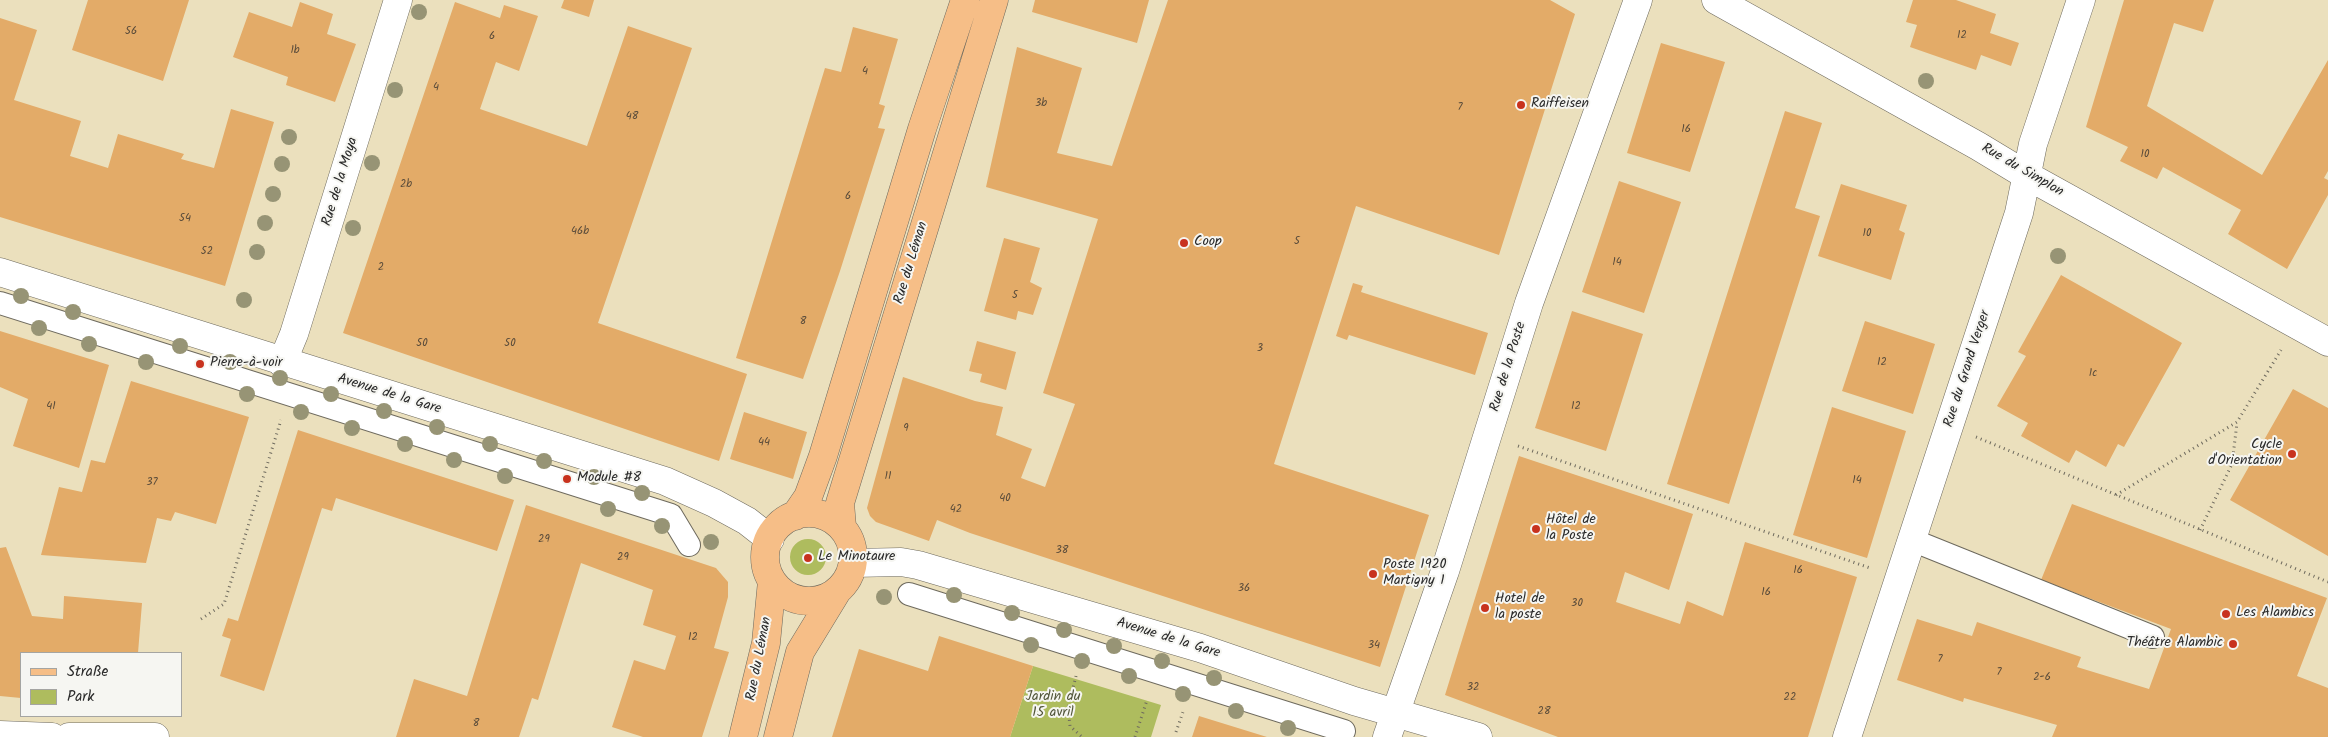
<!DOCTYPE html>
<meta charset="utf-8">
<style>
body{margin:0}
#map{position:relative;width:2328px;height:737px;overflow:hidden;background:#ebe0bd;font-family:Kalam,sans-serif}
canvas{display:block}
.legend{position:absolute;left:20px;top:652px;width:162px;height:65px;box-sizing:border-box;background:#f6f6f2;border:1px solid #a5a5a2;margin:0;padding:6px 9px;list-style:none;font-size:15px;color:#2b2b2b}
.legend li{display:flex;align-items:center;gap:10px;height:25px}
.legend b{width:25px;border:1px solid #a5a5a2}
</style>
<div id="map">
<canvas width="2328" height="737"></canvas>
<ul class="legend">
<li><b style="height:6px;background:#f6be87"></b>Straße</li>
<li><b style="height:14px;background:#aebc5e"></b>Park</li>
</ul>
</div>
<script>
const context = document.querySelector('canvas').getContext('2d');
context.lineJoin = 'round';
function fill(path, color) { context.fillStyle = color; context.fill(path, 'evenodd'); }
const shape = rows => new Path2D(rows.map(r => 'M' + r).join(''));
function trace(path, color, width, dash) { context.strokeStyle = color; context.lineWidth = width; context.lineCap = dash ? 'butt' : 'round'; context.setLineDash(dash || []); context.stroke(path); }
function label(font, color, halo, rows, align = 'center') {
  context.font = font + ' Kalam,sans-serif'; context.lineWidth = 4; context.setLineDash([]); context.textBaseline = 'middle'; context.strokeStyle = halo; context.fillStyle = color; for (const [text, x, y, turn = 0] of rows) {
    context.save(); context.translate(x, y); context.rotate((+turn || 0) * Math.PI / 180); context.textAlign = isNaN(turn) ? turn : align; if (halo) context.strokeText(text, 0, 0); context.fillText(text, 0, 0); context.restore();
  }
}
fill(shape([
 '790 557a18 18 0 1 1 36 0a18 18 0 1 1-36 0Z',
 [1033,666,1161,705,1151,737,1010,737]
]), '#aebc5e');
fill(shape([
 [88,0,189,0,163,81,72,50],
 [564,0,594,0,589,17,561,8],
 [1035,0,1149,0,1137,43,1032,12],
 [1168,0,1550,0,1575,14,1499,255,1356,206,1274,464,1429,515,1380,667,970,533,937,520,929,541,876,522,870,516,867,508,903,377,975,401,1003,407,996,435,1032,449,1021,478,1045,487,1075,404,1043,393,1098,219,986,187,1017,47,1082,68,1057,153,1112,166],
 [1913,0,1956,0,1996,14,1990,33,2019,43,2011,66,1981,55,1976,70,1910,47,1917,25,1906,22],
 [2124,0,2214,0,2203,32,2174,23,2147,106,2262,175,2328,60,2328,171,2324,178,2328,180,2328,195,2287,269,2228,234,2241,210,2163,167,2157,179,2120,161,2128,147,2086,127],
 [300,2,333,14,327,34,356,44,335,102,286,85,288,77,233,57,249,12,292,27],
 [455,2,500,18,504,5,538,16,519,71,496,62,480,109,587,146,628,26,692,48,598,323,747,374,719,461,343,333],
 [0,18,37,30,14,100,81,121,70,156,108,168,118,134,184,154,181,159,214,168,231,109,274,122,225,286,0,217],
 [853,27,898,39,879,104,885,106,878,128,885,129,840,271,803,379,736,358,825,68,841,72],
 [1661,43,1725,62,1690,172,1627,153],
 [1785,111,1822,123,1795,208,1820,216,1729,504,1667,484],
 [1619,181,1681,202,1644,313,1582,292],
 [1841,184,1907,205,1899,230,1905,233,1891,280,1818,256],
 [1004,238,1040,248,1030,282,1042,288,1033,315,1018,311,1016,320,984,311],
 [2061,275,2182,343,2124,447,2118,444,2106,467,2076,450,2069,463,2021,436,2028,423,1997,406,2026,356,2018,352],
 [1353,283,1363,286,1361,292,1488,333,1475,375,1349,335,1347,340,1336,336],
 [1572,311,1643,334,1606,451,1535,428],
 [1865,321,1935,344,1913,414,1842,391],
 [0,331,109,365,79,468,13,446,28,399,0,387],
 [977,341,1016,352,1006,390,980,382,982,374,969,371],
 [131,381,249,417,216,524,175,512,171,521,157,518,146,563,41,555,59,487,82,492,91,460,105,463],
 [2293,389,2328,408,2328,556,2230,500],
 [1832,407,1906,431,1867,558,1793,535],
 [744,412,807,432,793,479,730,459],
 [298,430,514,500,497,551,336,498,332,511,322,508,264,691,220,676,231,639,222,636,228,618,238,621],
 [1519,456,1693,514,1669,590,1625,572,1616,602,1680,624,1687,601,1723,616,1745,542,1857,577,1808,737,1558,737,1445,695],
 [2072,504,2327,598,2297,676,2328,688,2328,737,2052,737,2057,725,1964,698,1963,702,1897,680,1917,619,1972,636,1977,622,2081,657,2077,667,2149,689,2171,629,2041,580],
 [526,505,716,568,728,582,728,597,714,648,729,652,702,737,643,737,612,727,634,660,665,670,676,636,643,625,653,590,581,563,538,700,532,698,519,737,396,737,414,679,467,696],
 [6,547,32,616,63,619,64,596,142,603,138,653,21,653,21,698,0,696,0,548],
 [939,636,1033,666,1010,737,832,737,859,649,928,671],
 [1199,716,1267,737,1192,737]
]), '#e3ab68');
const pedestrian = shape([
 [0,303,671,515,689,545],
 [1912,540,2153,637],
 [909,594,1344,731]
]);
const minor = shape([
 [1716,0,1978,146,2026,175,2328,342],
 [282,363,294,334,398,0],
 [0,735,52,737],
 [69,737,155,737],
 [1387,737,1445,571,1529,303,1638,0],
 [1847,737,2019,213,2033,144,2081,0]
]);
const tertiary = shape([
 [0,272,665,481,714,503,747,521,770,539],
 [853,563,901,562,918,565,1200,648,1354,701,1478,737]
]);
const primary = shape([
 '765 557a44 44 0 1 1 88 0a44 44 0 1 1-88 0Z',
 [795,516,808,497,823,456,922,129,965,0],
 [842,527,840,503,994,0],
 [743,737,766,643,772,581],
 [778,737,800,652,836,593]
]);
trace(pedestrian, '#6e6a5e', 24);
trace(minor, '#6e6a5e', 29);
trace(tertiary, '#6e6a5e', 29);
trace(primary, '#6e6a5e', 29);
trace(shape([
 [1976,437,2328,582],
 [1518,446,1870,568],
 [2116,495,2237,422,2281,350],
 [2200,530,2232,464,2237,423],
 [201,619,224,604,281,420],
 [1076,676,1068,708,1070,726,1082,737],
 [1176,732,1184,709],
 [1135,737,1147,700]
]), '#6e6a5e', 3, [1, 4]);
trace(pedestrian, '#fff', 22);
trace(minor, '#fff', 28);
trace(tertiary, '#fff', 28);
trace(primary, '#f6be87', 28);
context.fillStyle = '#979475';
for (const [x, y] of [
 [419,12],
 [1926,81],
 [395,90],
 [289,137],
 [372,163],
 [282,164],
 [273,194],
 [265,223],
 [353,228],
 [257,252],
 [2058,256],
 [21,296],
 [244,300],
 [73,312],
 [39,328],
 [89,344],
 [180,346],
 [146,362],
 [230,362],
 [280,378],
 [247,394],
 [331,394],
 [384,411],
 [301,412],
 [437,427],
 [352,428],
 [405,444],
 [490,444],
 [454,460],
 [544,461],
 [505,476],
 [594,477],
 [642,493],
 [608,509],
 [662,526],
 [711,542],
 [954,595],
 [884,597],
 [1012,613],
 [1064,630],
 [1031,645],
 [1114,646],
 [1082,661],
 [1162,661],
 [1129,676],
 [1214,678],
 [1183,694],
 [1236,711],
 [1288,728]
]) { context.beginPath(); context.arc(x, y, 8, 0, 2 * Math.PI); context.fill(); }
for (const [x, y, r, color] of [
 [1521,105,5,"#c8321e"],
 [1184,243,5,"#c8321e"],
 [200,364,5,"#c8321e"],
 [2292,454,5,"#c8321e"],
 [567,479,5,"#c8321e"],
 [1536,529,5,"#c8321e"],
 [808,558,5,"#c8321e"],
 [1373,574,5,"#c8321e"],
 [1485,608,5,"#c8321e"],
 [2226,614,5,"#c8321e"],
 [2233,644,5,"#c8321e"]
]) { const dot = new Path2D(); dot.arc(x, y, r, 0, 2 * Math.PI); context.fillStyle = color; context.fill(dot); trace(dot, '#f6f6f2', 2); }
label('11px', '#594b3a', null, [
 ["56",131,32],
 ["12",1962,36],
 ["6",492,37],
 ["1b",295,51],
 ["4",865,72],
 ["4",436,88],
 ["3b",1041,104],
 ["7",1460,108],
 ["48",632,117],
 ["16",1686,130],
 ["10",2145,155],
 ["2b",406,185],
 ["6",848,197],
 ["54",185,219],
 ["46b",580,232],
 ["10",1867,234],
 ["5",1297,242],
 ["52",207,252],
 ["14",1617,263],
 ["2",381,268],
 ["5",1015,296],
 ["8",803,322],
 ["50",422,344],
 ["50",510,344],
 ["3",1260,349],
 ["12",1882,363],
 ["1c",2093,374],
 ["41",51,407],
 ["12",1576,407],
 ["9",906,429],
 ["44",764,443],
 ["11",888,477],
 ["14",1857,481],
 ["37",152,483],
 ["40",1005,499],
 ["42",956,510],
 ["29",544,540],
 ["38",1062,551],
 ["29",623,558],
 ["16",1798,571],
 ["36",1244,589],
 ["16",1766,593],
 ["30",1577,604],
 ["12",693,638],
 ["34",1374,646],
 ["7",1940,660],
 ["7",1999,673],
 ["2-6",2042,678],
 ["32",1473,688],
 ["22",1790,698],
 ["28",1544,712],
 ["8",476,724]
]);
label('14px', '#2b2b2b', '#f6f6f2', [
 ["Raiffeisen",1531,105],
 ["Coop",1194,243],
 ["Pierre-à-voir",210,364],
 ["Cycle",2282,446,"right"],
 ["d'Orientation",2282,462,"right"],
 ["Module #8",577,479],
 ["Hôtel de",1546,521],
 ["la Poste",1546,537],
 ["Le Minotaure",818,558],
 ["Poste 1920",1383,566],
 ["Martigny 1",1383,582],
 ["Hotel de",1495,600],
 ["la poste",1495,616],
 ["Les Alambics",2236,614],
 ["Théâtre Alambic",2223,644,"right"]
], 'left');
label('14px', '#2b2b2b', '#f6f6f2', [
 ["Rue du Simplon",2022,171,30],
 ["Rue de la Moya",341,182,-73],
 ["Rue du Léman",912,263,-73],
 ["Rue de la Poste",1509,367,-73],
 ["Rue du Grand Verger",1968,369,-72],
 ["Avenue de la Gare",389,395,17],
 ["Avenue de la Gare",1168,639,17],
 ["Rue du Léman",760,659,-79]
]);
label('14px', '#52563a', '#f6f6f2', [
 ["Jardin du",1053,698],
 ["15 avril",1053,714]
]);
</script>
